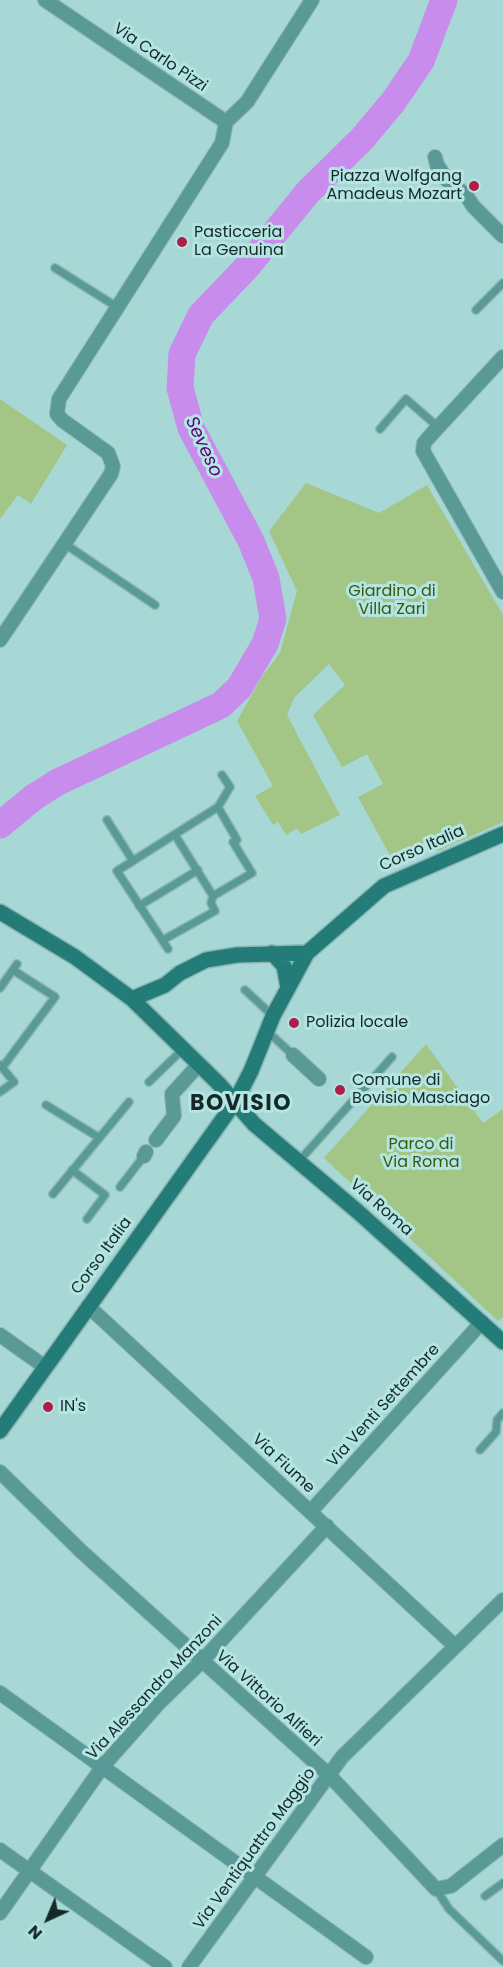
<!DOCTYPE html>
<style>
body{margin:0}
#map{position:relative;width:503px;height:1967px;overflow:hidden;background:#a7d8d5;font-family:Poppins,sans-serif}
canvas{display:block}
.north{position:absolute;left:18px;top:1889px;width:60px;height:60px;-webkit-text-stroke:4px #b4e5e2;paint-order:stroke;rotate:224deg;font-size:16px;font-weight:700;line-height:24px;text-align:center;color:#152928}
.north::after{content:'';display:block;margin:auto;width:21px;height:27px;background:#152928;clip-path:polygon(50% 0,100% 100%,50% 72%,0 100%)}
</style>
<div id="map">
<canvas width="503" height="1967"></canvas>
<div class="north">N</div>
</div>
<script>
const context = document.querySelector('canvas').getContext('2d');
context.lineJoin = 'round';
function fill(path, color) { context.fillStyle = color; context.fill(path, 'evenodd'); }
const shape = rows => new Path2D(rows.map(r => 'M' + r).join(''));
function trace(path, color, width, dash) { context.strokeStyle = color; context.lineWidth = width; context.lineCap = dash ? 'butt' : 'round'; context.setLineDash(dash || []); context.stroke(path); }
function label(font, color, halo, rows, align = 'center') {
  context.font = font + ' Poppins,sans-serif'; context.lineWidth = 6; context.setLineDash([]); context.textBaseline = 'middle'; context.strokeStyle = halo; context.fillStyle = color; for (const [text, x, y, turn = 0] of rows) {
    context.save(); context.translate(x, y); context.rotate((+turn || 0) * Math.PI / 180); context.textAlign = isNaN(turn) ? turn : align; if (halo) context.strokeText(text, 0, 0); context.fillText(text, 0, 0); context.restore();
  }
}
fill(shape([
 [0,399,67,445,31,504,18,495,0,519],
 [306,483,379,513,427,485,503,615,503,822,438,851,430,840,391,857,358,797,383,784,367,754,342,767,313,715,345,685,329,664,294,698,287,715,340,815,301,834,297,828,286,835,278,822,273,825,255,796,273,786,237,721,261,678,280,653,297,591,269,531],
 [426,1044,483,1123,503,1109,503,1317,498,1321,324,1158]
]), '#a3c586');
trace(shape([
 [0,825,34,797,58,782,221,705,239,688,265,644,273,619,266,578,251,541,191,428,180,388,182,354,201,315,246,268,308,192,362,139,393,102,421,61,444,0]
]), '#c78cec', 27);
const lane = shape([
 [55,268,117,307],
 [476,310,503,283],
 [380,429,406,399,438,427],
 [65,544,155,605],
 [218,807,230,787,222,775],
 [107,820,133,861],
 [139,906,198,870],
 [163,940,215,911,211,903,213,896,175,835],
 [168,949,117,871,218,807,237,840,233,842,252,873,213,896],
 [0,988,17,964],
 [245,990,273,1016],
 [267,1031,293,1055],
 [0,1065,14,1082,0,1092],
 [2,1068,55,997,13,970],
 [149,1082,183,1049],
 [46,1105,98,1137],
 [299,1161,392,1057],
 [72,1170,105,1195,87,1219],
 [120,1187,144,1156],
 [53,1194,129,1102],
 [480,1450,496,1432,497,1420,503,1413],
 [436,1889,449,1909,503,1961],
 [485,1896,503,1883]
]);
const street = shape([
 [45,0,226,122],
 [435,157,437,165,447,180,466,195,473,206,503,236],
 [503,357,430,436,424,443,423,451,503,592],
 [0,640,111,474,113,466,108,453,62,420,57,414,59,399,222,143,226,122,247,102,312,0],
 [293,1055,319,1079],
 [156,1140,174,1116,172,1094,193,1071],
 [144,1156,146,1152],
 [88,1306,455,1646],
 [0,1335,45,1367],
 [0,1472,82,1552,329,1775,436,1889,451,1886,503,1845],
 [311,1511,482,1322],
 [0,1693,366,1957],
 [0,1850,165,1967],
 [0,1913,103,1766,158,1704,202,1661,327,1526],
 [189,1967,342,1757,503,1600]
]);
const secondary = shape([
 [0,912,75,957,132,999,218,1083,254,1124,357,1211,503,1342],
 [272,953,284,966,288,988],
 [132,999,165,985,180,973,206,960,237,955,307,953],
 [0,1431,235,1102,251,1071,273,1016,307,953,384,886,503,834]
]);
trace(lane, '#8ab5b2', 10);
trace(street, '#8ab5b2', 16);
trace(secondary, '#8ab5b2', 18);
trace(lane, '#599996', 7);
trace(street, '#599996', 14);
trace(secondary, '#247c79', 15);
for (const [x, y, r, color] of [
 [474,186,6,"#b01d47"],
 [182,242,6,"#b01d47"],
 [294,1023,6,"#b01d47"],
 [340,1090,6,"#b01d47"],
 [48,1407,6,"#b01d47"]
]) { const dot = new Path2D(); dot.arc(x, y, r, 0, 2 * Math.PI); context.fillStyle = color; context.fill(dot); trace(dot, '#b4e5e2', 2); }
label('16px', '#152928', '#b4e5e2', [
 ["Via Carlo Pizzi",160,58,34],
 ["Corso Italia",422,849,-24],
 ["Via Roma",381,1208,41],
 ["Corso Italia",102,1256,-54],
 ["Via Venti Settembre",384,1406,-48],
 ["Via Fiume",283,1464,43],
 ["Via Alessandro Manzoni",155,1688,-47],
 ["Via Vittorio Alfieri",268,1699,42],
 ["Via Ventiquattro Maggio",255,1849,-54]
]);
label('16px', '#152928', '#b4e5e2', [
 ["Piazza Wolfgang",462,177,"right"],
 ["Amadeus Mozart",462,195,"right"],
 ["Pasticceria",194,233],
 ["La Genuina",194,251],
 ["Polizia locale",306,1023],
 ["Comune di",352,1081],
 ["Bovisio Masciago",352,1099],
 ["IN's",60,1407]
], 'left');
label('16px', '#37590e', '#b4e5e2', [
 ["Giardino di",392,592],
 ["Villa Zari",392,610],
 ["Parco di",421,1145],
 ["Via Roma",421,1163]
]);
label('italic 18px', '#5a027e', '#b4e5e2', [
 ["Seveso",203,447,65]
]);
context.letterSpacing = '1.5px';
label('bold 22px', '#152928', '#b4e5e2', [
 ["BOVISIO",241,1104]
]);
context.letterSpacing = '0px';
</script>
